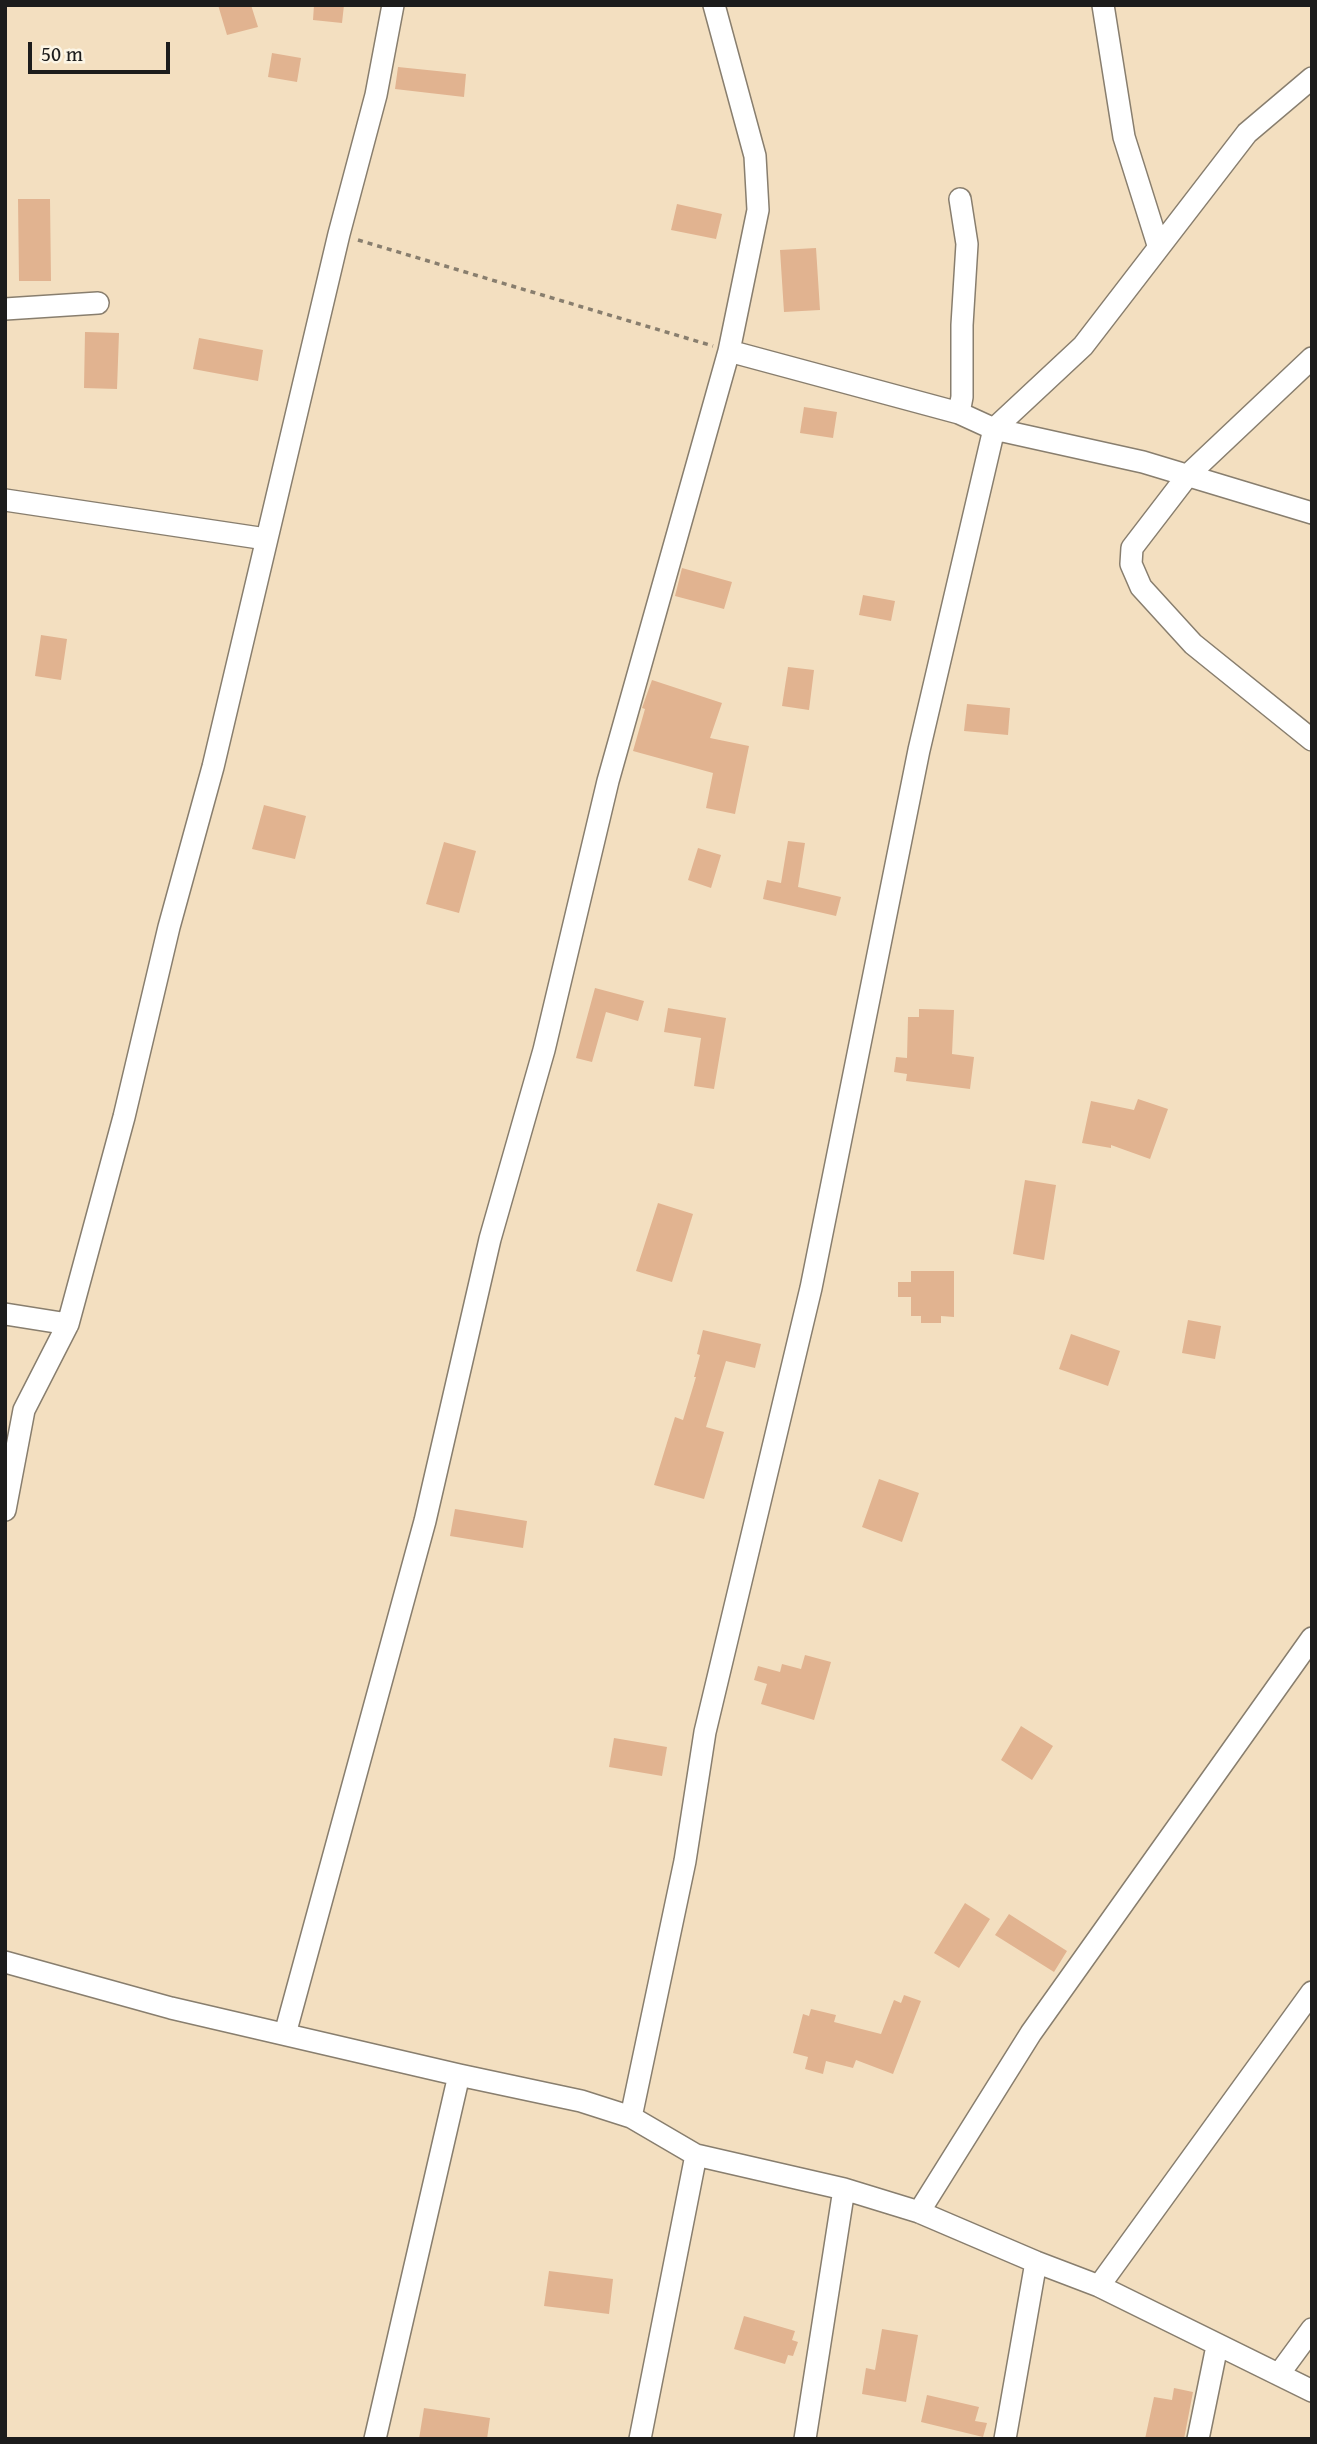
<!DOCTYPE html>
<style>
body{margin:0}
#map{position:relative;width:1317px;height:2444px;overflow:hidden;background:#f3dfc0;font-family:"Gentium Book Plus",serif}
canvas{display:block}
.frame{position:absolute;inset:0;border:7px solid #1c1c1c;pointer-events:none}
.scale{position:absolute;left:28px;top:42px;width:142px;height:32px;box-sizing:border-box;border:4px solid #1c1c1c;border-top:0;padding-left:9px;font-size:21px;line-height:24px;white-space:nowrap;color:#1c1c1c;-webkit-text-stroke:5px #fcf5e5;paint-order:stroke}
</style>
<div id="map">
<canvas width="1317" height="2444"></canvas>
<div class="frame"></div>
<div class="scale">50 m</div>
</div>
<script>
const context = document.querySelector('canvas').getContext('2d');
context.lineJoin = 'round';
function fill(path, color) { context.fillStyle = color; context.fill(path, 'evenodd'); }
const shape = rows => new Path2D(rows.map(r => 'M' + r).join(''));
function trace(path, color, width, dash) { context.strokeStyle = color; context.lineWidth = width; context.lineCap = dash ? 'butt' : 'round'; context.setLineDash(dash || []); context.stroke(path); }
fill(shape([
 [218,5,251,5,258,27,227,35],
 [314,5,344,5,342,23,313,20],
 [272,53,301,58,297,82,268,77],
 [398,67,466,74,464,97,395,89],
 [18,199,50,199,51,281,19,281],
 [677,204,722,214,716,239,671,230],
 [816,248,820,310,784,312,780,250],
 [85,332,119,333,117,389,84,388],
 [199,338,263,350,258,381,193,369],
 [804,407,837,412,833,438,800,433],
 [682,568,732,582,724,609,675,596],
 [863,595,895,601,891,621,859,615],
 [41,635,67,639,61,680,35,676],
 [788,667,814,670,809,710,782,706],
 [652,680,722,703,710,738,749,746,735,814,706,808,713,773,633,751,645,709,642,708],
 [967,704,1010,708,1008,735,964,731],
 [264,805,306,816,295,859,252,849],
 [788,841,805,843,798,887,841,897,836,916,763,899,767,880,781,883],
 [444,842,476,851,459,913,426,904],
 [698,848,721,855,711,888,688,880],
 [595,988,644,1001,638,1021,606,1012,592,1062,576,1058],
 [668,1008,726,1018,714,1089,694,1086,701,1038,664,1032],
 [919,1009,954,1010,952,1054,974,1057,970,1089,906,1081,907,1074,894,1072,896,1057,907,1058,908,1017,919,1017],
 [1138,1099,1168,1109,1150,1159,1111,1145,1111,1148,1082,1143,1091,1101,1134,1110],
 [1025,1180,1056,1185,1044,1260,1013,1254],
 [658,1203,693,1214,672,1282,636,1271],
 [911,1271,954,1271,954,1317,941,1316,941,1323,921,1323,921,1316,911,1316,911,1297,898,1297,898,1282,911,1282],
 [1188,1320,1221,1326,1215,1359,1182,1353],
 [703,1330,761,1344,755,1368,726,1361,706,1427,724,1432,704,1499,654,1485,675,1417,683,1420,696,1377,694,1377,700,1355,697,1354],
 [1071,1334,1120,1351,1108,1386,1059,1369],
 [879,1479,919,1493,902,1542,862,1527],
 [455,1509,527,1521,523,1548,450,1536],
 [805,1655,831,1662,814,1720,761,1704,767,1684,754,1680,758,1666,780,1672,782,1664,801,1669],
 [1021,1726,1053,1746,1032,1780,1001,1760],
 [614,1738,667,1747,662,1776,609,1767],
 [965,1903,990,1919,959,1968,934,1953],
 [1009,1914,1067,1951,1054,1972,995,1935],
 [904,1995,921,2001,893,2074,856,2060,853,2068,826,2061,823,2074,805,2069,808,2057,793,2053,803,2014,809,2016,811,2009,836,2015,834,2022,881,2034,894,2000,901,2003],
 [549,2271,613,2279,609,2314,544,2306],
 [744,2316,795,2331,792,2340,798,2342,793,2356,788,2355,785,2364,734,2349],
 [882,2329,918,2335,906,2402,862,2394,866,2368,875,2370],
 [1174,2388,1193,2392,1184,2439,1145,2439,1154,2397,1172,2400],
 [927,2395,979,2407,975,2421,987,2423,983,2437,921,2422],
 [424,2408,490,2418,487,2439,419,2439]
]), '#e1b390');
const minor = shape([
 [1103,5,1124,137,1158,245],
 [5,309,98,303],
 [729,351,959,413,994,429,1143,462,1312,513],
 [1312,358,1188,475,1132,548,1131,564,1141,587,1193,644,1312,740],
 [959,413,962,397,962,325,967,244,960,199],
 [5,500,266,539],
 [5,1314,68,1324],
 [5,1510,24,1410,68,1324,124,1117,169,927,213,767,339,234,376,95,393,5],
 [5,1962,171,2008,459,2075,581,2101,631,2117,696,2155,844,2189,919,2212,1036,2262,1099,2286,1312,2391],
 [285,2034,425,1521,490,1239,544,1050,608,781,729,351,758,210,755,156,714,5],
 [631,2117,685,1861,705,1732,811,1288,919,750,994,429,1083,346,1247,133,1312,78],
 [919,2212,1031,2033,1312,1638],
 [1099,2286,1312,1992],
 [1279,2374,1312,2329],
 [375,2439,459,2075],
 [640,2439,696,2155],
 [805,2439,844,2189],
 [1005,2439,1036,2262],
 [1198,2439,1217,2346]
]);
trace(minor, '#887e6e', 24);
trace(shape([
 [358,240,713,346]
]), '#887e6e', 3.5, [5, 5]);
trace(minor, '#fff', 21);
</script>
